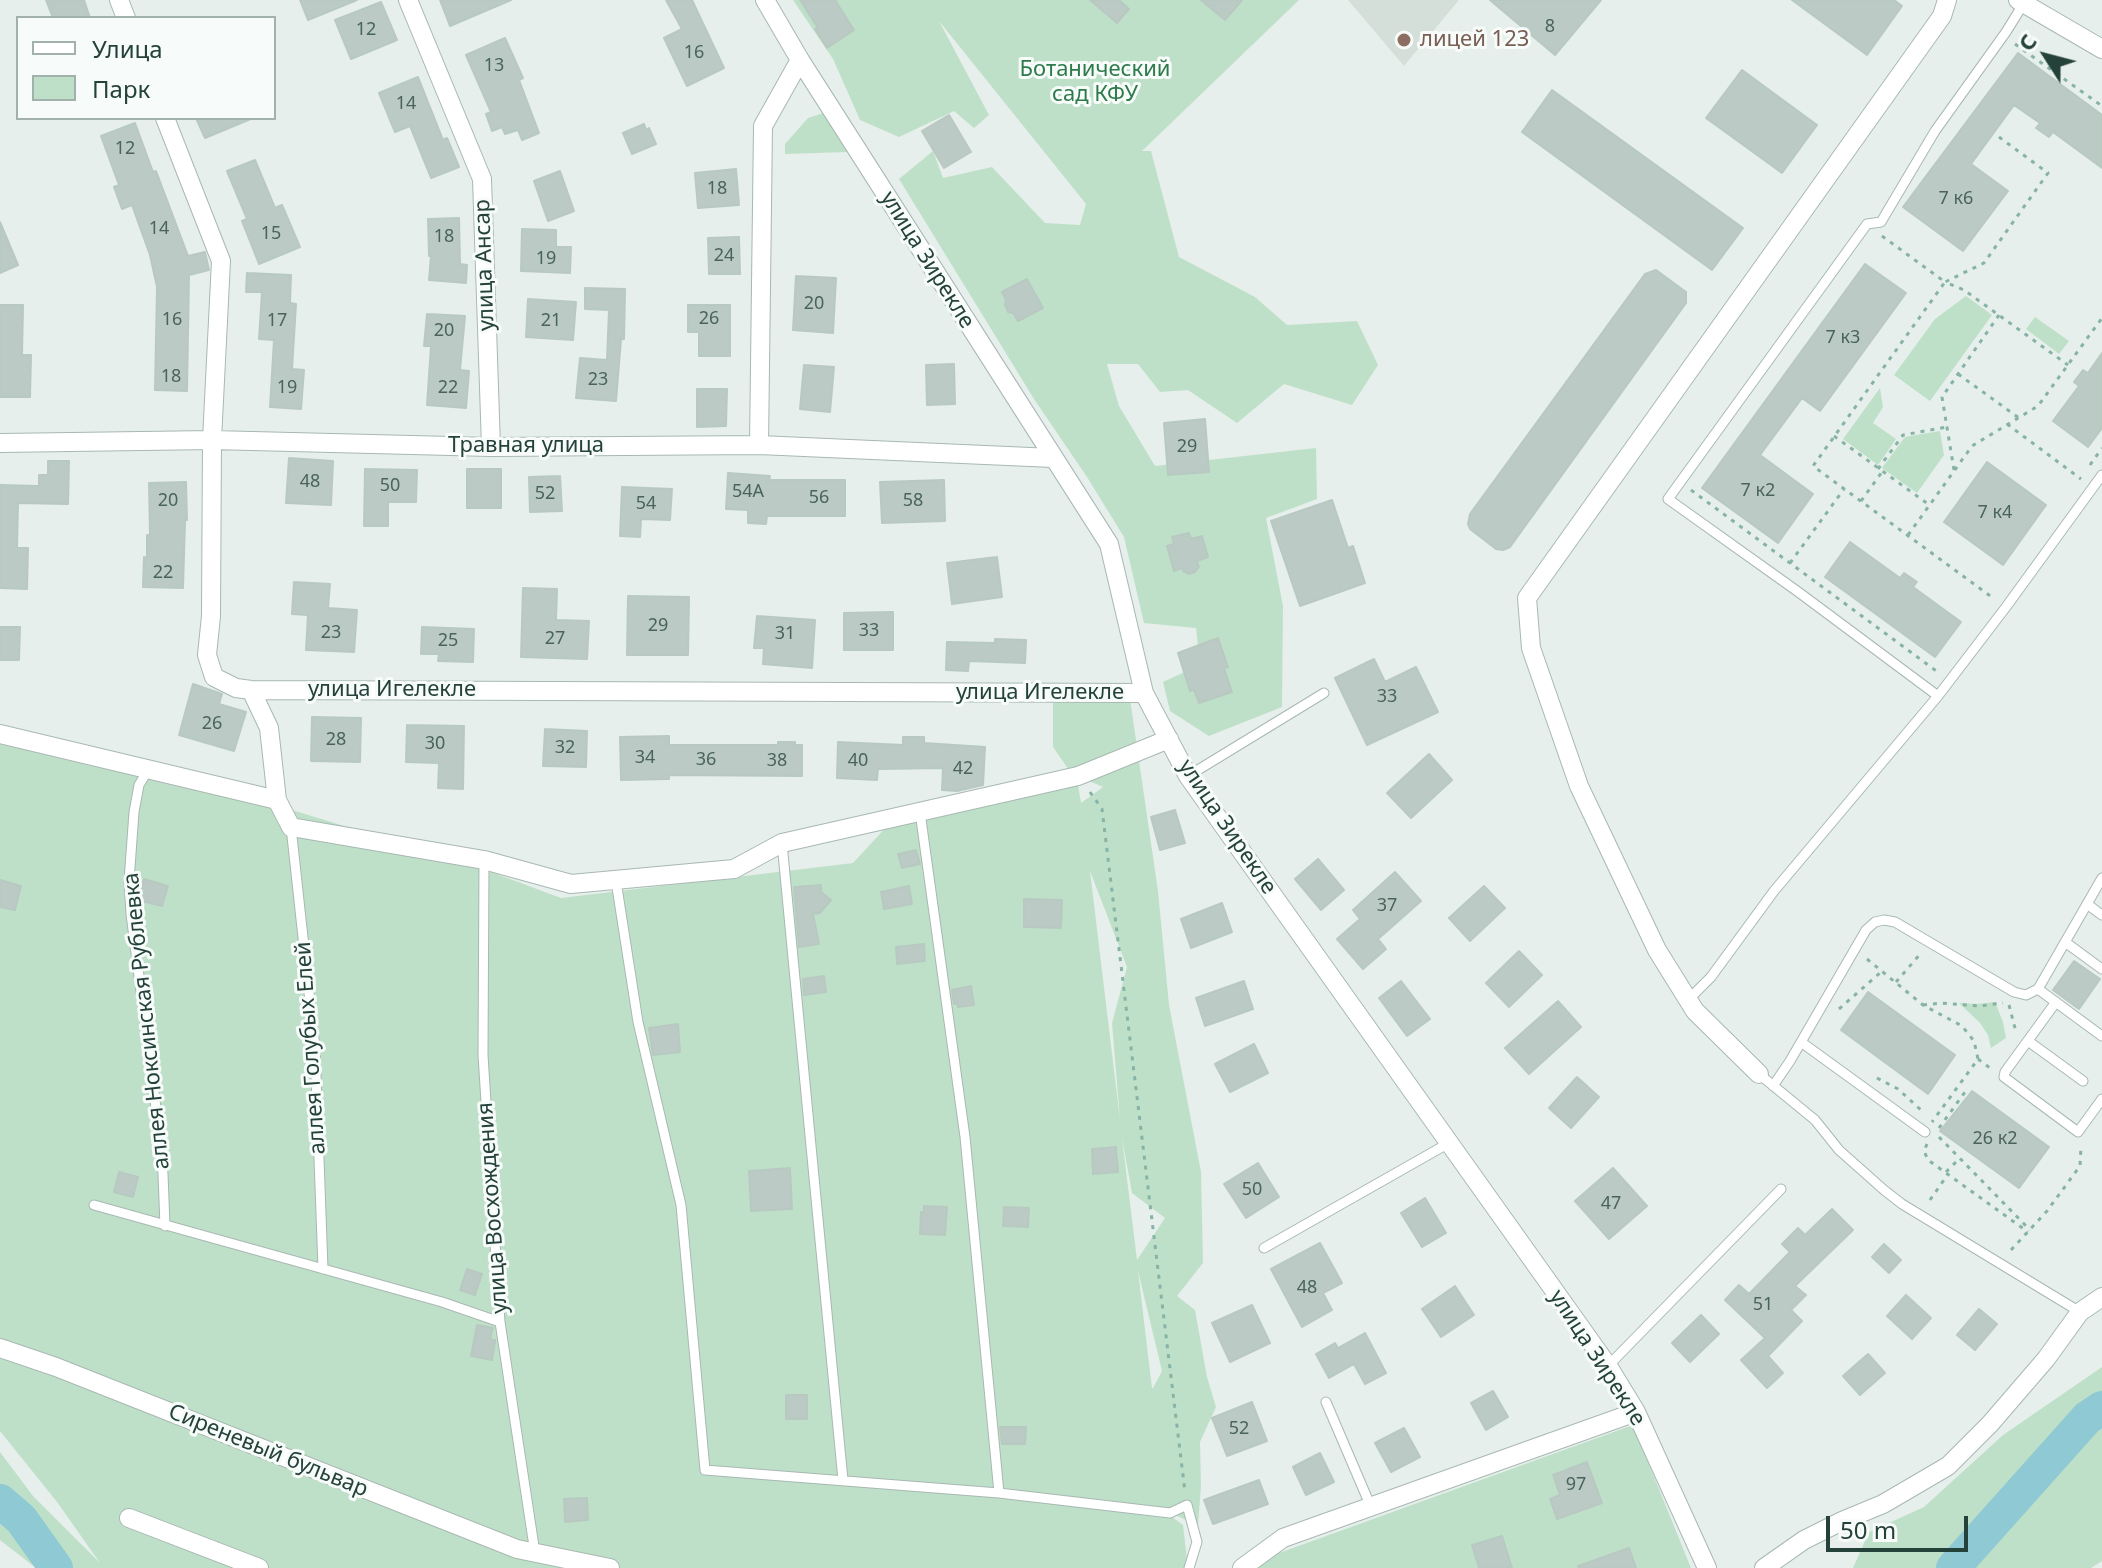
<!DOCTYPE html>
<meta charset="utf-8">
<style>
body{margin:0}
#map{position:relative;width:2102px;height:1568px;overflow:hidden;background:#e6efeb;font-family:"Noto Sans",sans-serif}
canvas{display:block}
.legend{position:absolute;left:16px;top:16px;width:260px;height:104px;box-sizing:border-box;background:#f7fbf9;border:2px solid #a3b1ad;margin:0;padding:10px 14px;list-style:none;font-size:24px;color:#24423a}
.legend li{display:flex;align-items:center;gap:16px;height:40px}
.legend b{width:40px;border:2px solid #a3b1ad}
.north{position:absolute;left:2006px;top:16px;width:80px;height:80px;-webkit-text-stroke:6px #f7fbf9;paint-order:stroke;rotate:306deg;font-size:22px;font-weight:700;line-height:32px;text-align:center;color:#24423a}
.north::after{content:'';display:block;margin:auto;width:28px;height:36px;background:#24423a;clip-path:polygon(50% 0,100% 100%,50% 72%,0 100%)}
.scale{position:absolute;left:1826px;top:1516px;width:142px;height:36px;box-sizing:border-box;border:4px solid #24423a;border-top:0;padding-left:10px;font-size:24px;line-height:28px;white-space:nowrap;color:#24423a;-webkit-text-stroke:6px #f7fbf9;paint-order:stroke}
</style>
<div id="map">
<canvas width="2102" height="1568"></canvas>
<ul class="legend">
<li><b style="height:10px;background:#fff"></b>Улица</li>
<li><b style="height:22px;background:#bfe0c8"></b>Парк</li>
</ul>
<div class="north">С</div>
<div class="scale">50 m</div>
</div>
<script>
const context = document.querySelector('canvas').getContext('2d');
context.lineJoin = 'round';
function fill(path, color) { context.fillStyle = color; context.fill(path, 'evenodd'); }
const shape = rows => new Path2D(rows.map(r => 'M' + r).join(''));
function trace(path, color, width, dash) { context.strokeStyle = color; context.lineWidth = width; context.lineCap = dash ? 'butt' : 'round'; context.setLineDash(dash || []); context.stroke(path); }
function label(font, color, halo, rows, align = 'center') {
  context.font = font + ' "Noto Sans",sans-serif'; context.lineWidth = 6; context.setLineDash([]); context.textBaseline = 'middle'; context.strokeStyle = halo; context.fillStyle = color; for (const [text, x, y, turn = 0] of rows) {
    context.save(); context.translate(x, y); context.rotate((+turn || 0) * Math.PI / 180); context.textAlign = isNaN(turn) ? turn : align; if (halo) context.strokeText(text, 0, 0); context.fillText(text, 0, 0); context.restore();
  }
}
fill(shape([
 [1348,0,1459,0,1404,66]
]), '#d4dfda');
fill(shape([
 [793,0,1299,0,1142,151,1151,151,1179,257,1255,297,1287,325,1357,321,1378,365,1352,405,1284,384,1237,423,1188,390,1160,392,1138,364,1107,364,1119,406,1155,466,1316,448,1317,499,1266,518,1283,606,1282,707,1209,736,1170,711,1163,682,1200,665,1196,628,1144,623,1124,537,1087,477,1034,399,899,179,933,151,943,178,992,167,1045,223,1080,225,1086,204,939,21,989,115,974,128,954,111,899,137,860,120,833,59],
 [830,111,848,152,785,154,785,144,808,118],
 [1966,296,1992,315,1930,401,1894,375,1935,319],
 [2035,317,2069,341,2059,354,2026,329],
 [1880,388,1883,407,1873,423,1896,439,1878,465,1843,439],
 [1940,431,1944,455,1917,493,1882,468,1905,437],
 [1130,699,1158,891,1169,1005,1201,1172,1203,1263,1177,1296,1195,1310,1207,1377,1216,1407,1200,1442,1201,1486,1198,1525,1170,1513,1168,1514,1183,1525,1188,1568,36,1568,0,1540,0,1452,33,1496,100,1563,57,1502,0,1431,0,731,292,810,475,866,561,898,853,863,890,823,1078,784,1081,803,1103,787,1071,773,1053,747,1053,701],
 [1090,871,1127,967,1112,1023,1120,1120],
 [1122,1138,1132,1193,1165,1218,1137,1260],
 [1138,1271,1162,1371,1153,1388,1152,1388],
 [1995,1002,2003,1022,2006,1038,1991,1048,1988,1035,1980,1023,1959,1003,1977,1004],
 [2102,1367,2102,1561,2091,1568,1853,1568,1869,1532,1924,1507,2003,1435],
 [1633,1425,1691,1568,1259,1568,1268,1557]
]), '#bfe0c8');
trace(shape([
 [0,1501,21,1519,56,1568],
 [1953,1568,2087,1418,2102,1408]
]), '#8ec9d4', 34);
const building = shape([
 [46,0,84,0,90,18,53,18,46,0],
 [300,0,357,0,308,20,300,0],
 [440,0,511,0,450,26,440,0],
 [666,0,692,0,724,68,687,86,664,38,682,29,666,0],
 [800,0,835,0,854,30,827,48,815,29,818,28,800,0],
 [1090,0,1119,0,1129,9,1117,23,1090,0],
 [1201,0,1242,0,1225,20,1201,0],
 [1490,0,1601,0,1555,55,1490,0],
 [1792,0,1894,0,1902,6,1867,55,1792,0],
 [381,2,397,40,351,59,335,20,381,2],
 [505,38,523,78,519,80,539,133,522,140,518,130,505,134,502,127,492,131,486,114,491,112,466,55,505,38],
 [2018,53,2102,115,2102,168,2053,132,2049,137,2036,128,2040,123,2014,105,1971,164,2008,191,1963,251,1903,207,2018,53],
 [1742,70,1817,125,1782,173,1706,118,1742,70],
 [418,77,443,140,447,138,459,167,431,178,410,126,395,132,379,93,418,77],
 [1552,90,1743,228,1712,270,1522,132,1552,90],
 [949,115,971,152,944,168,922,131,949,115],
 [196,118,253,118,205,138,196,118],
 [135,123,153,172,156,171,188,256,205,252,209,270,189,275,187,391,155,390,157,287,150,255,132,205,122,209,114,187,119,185,101,136,135,123],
 [644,124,646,130,649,128,656,144,632,154,623,133,644,124],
 [255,160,275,208,282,205,300,247,259,264,242,221,247,219,227,171,255,160],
 [736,169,739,205,698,208,695,173,736,169],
 [560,171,574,211,548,221,534,181,560,171],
 [459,218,460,264,467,265,466,283,429,280,431,256,429,256,428,219,459,218],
 [0,222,18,265,0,273,0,222],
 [522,229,556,230,556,247,571,247,570,273,521,271,522,229],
 [739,237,740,274,709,274,708,238,739,237],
 [1865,264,1906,293,1820,411,1802,398,1760,455,1813,494,1778,543,1702,488,1865,264],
 [1656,270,1686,292,1686,303,1510,547,1503,550,1496,549,1470,529,1468,524,1470,514,1645,274,1656,270],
 [247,273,291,275,290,303,296,304,292,369,304,370,301,409,270,407,274,340,259,339,262,292,246,292,247,273],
 [796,276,836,278,833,333,793,330,796,276],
 [1027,279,1043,308,1018,321,1013,313,1008,312,1005,305,1006,300,1002,292,1027,279],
 [585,288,625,289,624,339,621,339,616,401,576,398,580,358,607,360,609,310,585,309,585,288],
 [528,299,576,302,573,340,526,337,528,299],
 [0,305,23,305,22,355,31,355,30,397,0,397,0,305],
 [688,305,730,305,730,356,699,356,699,332,688,332,688,305],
 [427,314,465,316,460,370,469,371,466,408,427,405,431,346,424,346,427,314],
 [2102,353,2102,428,2088,447,2053,421,2079,386,2074,382,2083,370,2088,373,2102,353],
 [954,364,955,404,927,405,926,365,954,364],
 [804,365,834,367,830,412,800,409,804,365],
 [697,389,727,389,726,426,697,427,697,389],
 [1205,419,1209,472,1168,475,1164,423,1205,419],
 [289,458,333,461,331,505,286,503,289,458],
 [48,461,69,461,68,504,18,503,17,548,28,548,27,589,0,588,0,485,39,486,39,475,48,475,48,461],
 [1987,462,2046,505,2003,565,1944,522,1987,462],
 [365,469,417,470,416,502,388,502,388,526,364,526,365,469],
 [467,469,501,469,501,508,467,508,467,469],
 [728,473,770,476,769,480,845,480,845,516,767,516,766,524,748,523,748,510,726,509,728,473],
 [560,476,562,511,530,512,529,477,560,476],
 [944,480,945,521,882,523,880,482,944,480],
 [186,482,187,520,185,520,183,588,143,587,144,557,147,558,147,535,150,535,149,483,186,482],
 [622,487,672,489,670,520,641,519,640,537,620,536,622,487],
 [1332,500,1348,548,1353,546,1365,583,1300,606,1271,521,1332,500],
 [1189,533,1191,539,1202,536,1208,557,1197,561,1199,567,1195,572,1189,574,1183,571,1182,568,1174,571,1167,546,1174,544,1172,537,1189,533],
 [1850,542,1900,578,1904,573,1917,582,1913,587,1961,622,1935,657,1825,577,1850,542],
 [997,557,1002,597,952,604,947,563,997,557],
 [294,582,330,584,328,608,357,610,354,652,306,650,308,615,292,614,294,582],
 [523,588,557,589,556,620,589,621,587,659,521,657,523,588],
 [628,596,689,597,688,655,627,655,628,596],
 [893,612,893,650,844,650,844,613,893,612],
 [757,616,815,620,812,668,763,664,764,648,754,648,757,616],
 [0,627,20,627,19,660,0,660,0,627],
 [422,627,474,629,473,662,438,661,439,654,421,654,422,627],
 [1218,638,1228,667,1224,668,1232,692,1199,703,1194,690,1190,691,1178,653,1218,638],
 [995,639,1026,640,1025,663,969,661,968,671,946,670,947,642,995,643,995,639],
 [1374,659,1385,682,1416,667,1438,712,1367,745,1335,678,1374,659],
 [193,684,222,694,219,704,246,712,234,751,179,735,193,684],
 [312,717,361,718,360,762,311,761,312,717],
 [407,725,464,726,463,789,438,788,439,763,406,762,407,725],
 [545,729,587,731,586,767,543,766,545,729],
 [669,736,669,745,778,745,778,742,795,742,795,745,802,745,802,776,669,775,669,779,621,780,620,737,669,736],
 [903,737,924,737,924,743,985,747,983,785,957,791,942,790,943,768,878,769,877,780,837,778,838,742,903,745,903,737],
 [1429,754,1452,780,1411,818,1387,793,1429,754],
 [1175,810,1185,843,1160,850,1151,817,1175,810],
 [916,850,920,864,902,868,898,854,916,850],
 [1318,859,1344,890,1321,910,1295,879,1318,859],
 [1395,872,1421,901,1378,939,1386,949,1363,969,1337,939,1360,919,1353,910,1395,872],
 [144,879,168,886,162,906,138,900,144,879],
 [0,880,21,886,15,910,0,907,0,880],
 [821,885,821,892,831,900,820,913,813,914,819,944,799,947,794,887,821,885],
 [909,886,912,904,884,909,881,892,909,886],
 [1484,886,1505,908,1470,941,1449,918,1484,886],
 [1024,899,1062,900,1061,928,1024,927,1024,899],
 [1222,903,1232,932,1191,948,1181,919,1222,903],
 [924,944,925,961,897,964,896,947,924,944],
 [1519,951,1542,975,1509,1007,1486,983,1519,951],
 [2074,961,2100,979,2079,1009,2053,990,2074,961],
 [824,976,826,992,804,995,803,979,824,976],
 [1244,981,1253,1009,1205,1026,1196,998,1244,981],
 [1401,981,1430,1019,1407,1036,1379,998,1401,981],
 [971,986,974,1005,958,1007,957,1003,954,1004,952,990,971,986],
 [1868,992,1955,1055,1928,1094,1841,1030,1868,992],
 [1558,1001,1581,1027,1529,1074,1505,1048,1558,1001],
 [678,1024,680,1052,653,1055,649,1028,678,1024],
 [1254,1044,1268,1073,1230,1092,1215,1064,1254,1044],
 [1577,1077,1599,1097,1571,1128,1549,1108,1577,1077],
 [1972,1091,2049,1147,2019,1188,1940,1131,1972,1091],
 [1116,1147,1118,1172,1093,1174,1092,1149,1116,1147],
 [1258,1163,1279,1197,1246,1218,1224,1184,1258,1163],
 [790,1168,792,1209,751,1211,749,1171,790,1168],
 [1613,1168,1647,1206,1609,1239,1575,1201,1613,1168],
 [119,1172,138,1177,133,1197,114,1192,119,1172],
 [1425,1198,1446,1233,1422,1247,1401,1213,1425,1198],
 [924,1206,947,1207,945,1235,920,1234,921,1212,924,1212,924,1206],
 [1004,1207,1029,1208,1028,1227,1003,1226,1004,1207],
 [1832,1209,1853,1230,1795,1286,1806,1295,1791,1310,1802,1321,1768,1356,1783,1373,1767,1388,1741,1360,1765,1338,1725,1300,1739,1285,1749,1294,1790,1252,1782,1244,1798,1228,1805,1235,1832,1209],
 [1320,1243,1342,1283,1323,1293,1332,1310,1302,1327,1271,1269,1320,1243],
 [1884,1244,1901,1260,1889,1273,1872,1257,1884,1244],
 [467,1269,482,1274,475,1295,460,1290,467,1269],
 [1455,1286,1474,1315,1441,1337,1422,1309,1455,1286],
 [1906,1295,1931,1318,1912,1339,1887,1316,1906,1295],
 [1252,1305,1270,1343,1230,1362,1212,1323,1252,1305],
 [1979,1309,1997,1324,1975,1350,1957,1335,1979,1309],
 [1701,1315,1719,1334,1690,1362,1672,1343,1701,1315],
 [477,1325,493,1328,490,1339,495,1340,495,1342,492,1360,471,1356,477,1325],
 [1365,1333,1386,1373,1365,1384,1354,1364,1329,1378,1316,1354,1335,1343,1338,1348,1365,1333],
 [1868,1354,1885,1373,1860,1395,1843,1376,1868,1354],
 [1493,1391,1508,1417,1486,1430,1471,1403,1493,1391],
 [786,1395,807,1395,807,1419,786,1419,786,1395],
 [1252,1402,1267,1441,1227,1456,1212,1418,1252,1402],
 [1000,1427,1026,1427,1025,1444,1002,1444,1000,1427],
 [1404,1428,1420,1457,1391,1472,1375,1443,1404,1428],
 [1320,1453,1334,1482,1306,1495,1293,1467,1320,1453],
 [1587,1462,1602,1503,1557,1519,1550,1499,1560,1495,1553,1475,1587,1462],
 [1259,1480,1268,1504,1213,1524,1204,1500,1259,1480],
 [587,1498,588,1520,565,1522,564,1499,587,1498],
 [1502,1536,1512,1568,1479,1568,1472,1545,1502,1536],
 [1629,1548,1636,1568,1579,1568,1578,1566,1629,1548]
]);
fill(building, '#bbcac4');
trace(building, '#b8c9c2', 2);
const lane = shape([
 [1938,696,1797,591,1668,499,1867,224,1881,222,1935,131,2006,32,2024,3],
 [148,770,139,785,134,812,129,881,131,914,156,1108,163,1174,165,1226],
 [1188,776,1324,693],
 [920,812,965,1137,999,1493],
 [291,827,315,1048,323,1269],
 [782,843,843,1480],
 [484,860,483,1055,500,1322,535,1553],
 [616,881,638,1022,681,1205,705,1470,999,1493,1170,1513,1187,1505,1197,1542,1189,1568],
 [2087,904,2102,915],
 [2065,942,2102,969],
 [2038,989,2102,1036],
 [1688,1000,1711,977,1774,891,1938,696,2006,607,2102,475],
 [2056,1002,2005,1072,2004,1077,2078,1132,2102,1099],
 [2028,1041,2083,1081],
 [1801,1042,1925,1132],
 [1759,1074,1815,1120,1839,1150,1884,1190,1902,1204,2080,1312],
 [1773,1086,1790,1061,1866,930,1875,922,1884,920,1895,922,2014,992,2026,995,2038,989,2102,878],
 [94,1205,442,1302,500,1322],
 [1264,1248,1449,1143],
 [1608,1366,1781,1189],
 [1326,1402,1371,1507]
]);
const street = shape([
 [119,0,126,18],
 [408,0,482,179,491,447],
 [765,0,800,60,1109,544,1144,693,1188,776,1608,1366,1636,1412,1707,1568],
 [2018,0,2102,49],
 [165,118,221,261,212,440,211,616,207,655,214,677,236,688,251,690,1144,693],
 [0,443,212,440,491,447,759,445,1053,458],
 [759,445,763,126,800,60],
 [251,690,269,728,277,800,291,827,484,860,571,884,734,869,782,843,1078,776,1169,739],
 [0,734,277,800],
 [1759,1074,1695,1011,1657,950,1579,786,1531,648,1527,598,1942,16,1947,0],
 [0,1348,56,1367,517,1549,610,1568],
 [129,1518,259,1568],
 [1242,1568,1283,1538,1636,1412],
 [1764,1568,1804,1540,1842,1521,1883,1504,1948,1466,1990,1424,2046,1359,2080,1312,2102,1297]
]);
trace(lane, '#a8b8b2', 11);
trace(street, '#a8b8b2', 20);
trace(shape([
 [2015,44,2102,106],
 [1999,137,2048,173,1984,263,1945,282,1964,290,2068,365],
 [1882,236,1945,282,1813,466,1993,598],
 [1958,374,2019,418],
 [2007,424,2081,479],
 [1834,436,1928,504],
 [2090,465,2102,448],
 [1878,469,1903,435,1947,427],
 [1954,470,1942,397,1999,315],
 [1691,490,1939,673],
 [1861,501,1882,472],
 [1908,535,1972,446,2038,406,2102,318],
 [1790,563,1844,489],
 [1090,792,1102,809,1185,1492],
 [1867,959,1923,1005,1962,1026,1974,1041,1978,1059,1932,1122],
 [1896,982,1922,952],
 [1923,1005,1941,1003,1980,1006,2003,1003],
 [2009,1005,2016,1032],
 [1839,1009,1881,972],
 [1978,1059,1990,1068],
 [1877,1078,1898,1089,1922,1111],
 [1939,1128,1965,1092],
 [1939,1137,2030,1230],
 [1927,1144,1924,1151,1928,1160,2028,1232],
 [1946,1172,1960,1158],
 [1930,1200,1948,1174],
 [2011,1250,2047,1211,2080,1166,2081,1147]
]), '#86b3a5', 3, [4, 6]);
trace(lane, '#fff', 9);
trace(street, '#fff', 18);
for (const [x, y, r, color] of [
 [1404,40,8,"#8d6e63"]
]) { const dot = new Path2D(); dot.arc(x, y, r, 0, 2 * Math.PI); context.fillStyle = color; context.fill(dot); trace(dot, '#f7fbf9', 3); }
label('18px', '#4a645c', null, [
 ["8",1550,27],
 ["12",366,30],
 ["16",694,53],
 ["13",494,66],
 ["14",406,104],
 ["12",125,149],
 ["18",717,189],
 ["7 к6",1956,199],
 ["14",159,229],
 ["15",271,234],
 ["18",444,237],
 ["24",724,256],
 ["19",546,259],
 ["20",814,304],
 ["26",709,319],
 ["16",172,320],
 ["17",277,321],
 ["21",551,321],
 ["20",444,331],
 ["7 к3",1843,338],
 ["18",171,377],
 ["23",598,380],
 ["19",287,388],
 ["22",448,388],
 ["29",1187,447],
 ["48",310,482],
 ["50",390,486],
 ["7 к2",1758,491],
 ["54А",748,492],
 ["52",545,494],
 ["56",819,498],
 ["20",168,501],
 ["58",913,501],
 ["54",646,504],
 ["7 к4",1995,513],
 ["22",163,573],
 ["29",658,626],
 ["33",869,631],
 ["23",331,633],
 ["31",785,634],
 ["27",555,639],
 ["25",448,641],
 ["33",1387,697],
 ["26",212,724],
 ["28",336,740],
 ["30",435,744],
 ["32",565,748],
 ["34",645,758],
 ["36",706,760],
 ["38",777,761],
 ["40",858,761],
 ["42",963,769],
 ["37",1387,906],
 ["26 к2",1995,1139],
 ["50",1252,1190],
 ["47",1611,1204],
 ["48",1307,1288],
 ["51",1763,1305],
 ["52",1239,1429],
 ["97",1576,1485]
]);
label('22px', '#785e54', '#f7fbf9', [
 ["лицей 123",1420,40]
], 'left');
label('22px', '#2d7a4b', '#f7fbf9', [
 ["Ботанический",1095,70],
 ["сад КФУ",1095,95]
]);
label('22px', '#24423a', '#f7fbf9', [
 ["улица Зирекле",927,260,58],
 ["улица Ансар",485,265,-92],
 ["Травная улица",526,446],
 ["улица Игелекле",392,690],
 ["улица Игелекле",1040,693],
 ["улица Зирекле",1227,827,56],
 ["аллея Ноксинская Рублевка",147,1021,-96],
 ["аллея Голубых Елей",311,1048,-94],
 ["улица Восхождения",493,1208,-94],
 ["улица Зирекле",1597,1358,57],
 ["Сиреневый бульвар",268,1451,22]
]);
</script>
